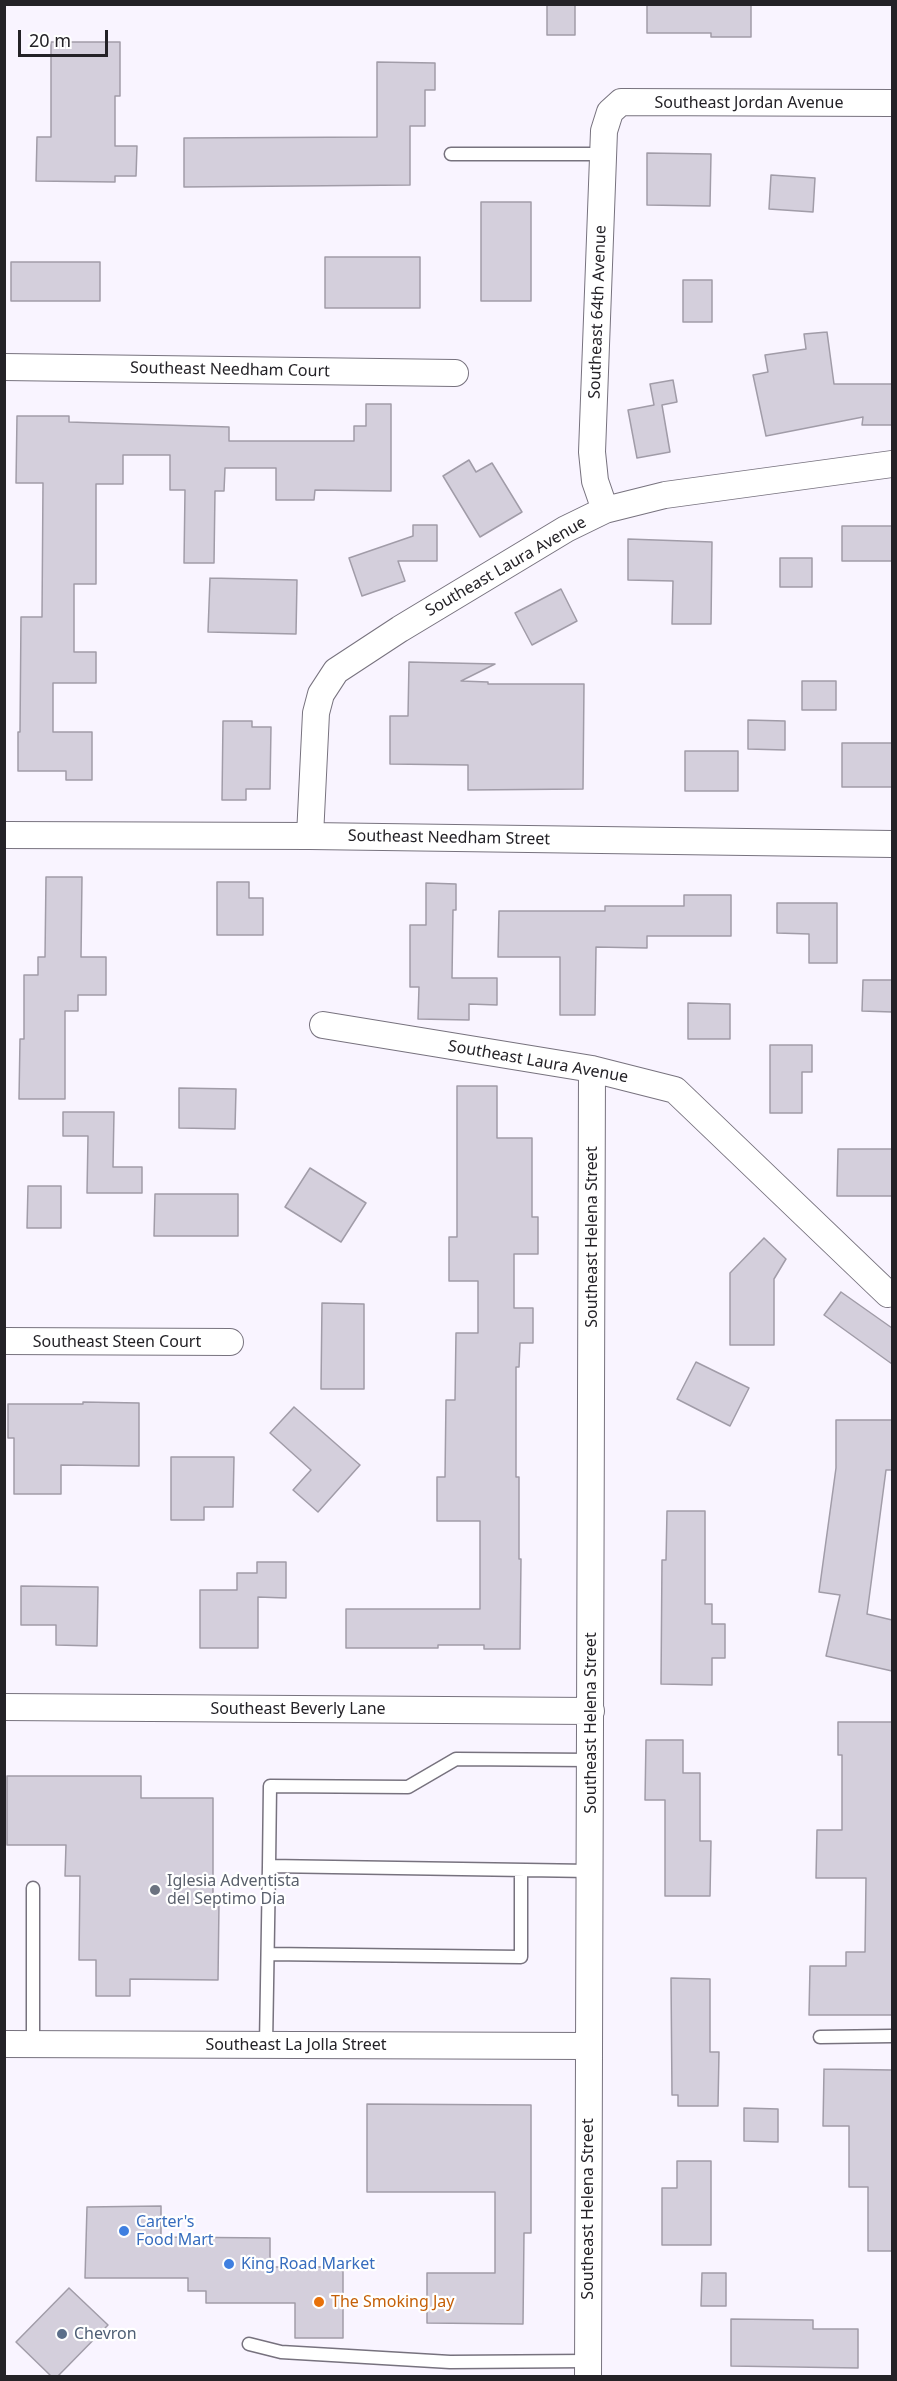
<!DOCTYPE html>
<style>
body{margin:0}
#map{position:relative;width:897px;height:2381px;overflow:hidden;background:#f9f4ff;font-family:"Noto Sans",sans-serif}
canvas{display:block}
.frame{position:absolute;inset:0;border:6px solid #242227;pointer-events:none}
.scale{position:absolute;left:18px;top:30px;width:90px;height:27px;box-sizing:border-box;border:3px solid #242227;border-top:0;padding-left:8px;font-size:18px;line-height:21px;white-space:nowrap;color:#242227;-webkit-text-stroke:4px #fff;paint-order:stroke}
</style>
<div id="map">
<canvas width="897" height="2381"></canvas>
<div class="frame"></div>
<div class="scale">20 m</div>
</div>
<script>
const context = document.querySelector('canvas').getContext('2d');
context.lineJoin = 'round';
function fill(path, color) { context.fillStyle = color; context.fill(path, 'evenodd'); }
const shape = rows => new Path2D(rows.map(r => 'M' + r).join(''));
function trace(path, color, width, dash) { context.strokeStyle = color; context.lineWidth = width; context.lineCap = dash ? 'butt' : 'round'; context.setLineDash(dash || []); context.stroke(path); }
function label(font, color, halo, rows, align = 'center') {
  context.font = font + ' "Noto Sans",sans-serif'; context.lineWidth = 4.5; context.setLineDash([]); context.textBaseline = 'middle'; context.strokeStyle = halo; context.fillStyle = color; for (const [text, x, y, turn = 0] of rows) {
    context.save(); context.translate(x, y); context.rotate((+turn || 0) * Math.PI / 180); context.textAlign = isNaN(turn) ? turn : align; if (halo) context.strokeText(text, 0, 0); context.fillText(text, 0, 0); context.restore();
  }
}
const building = shape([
 [547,4,575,4,575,35,547,35,547,4],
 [647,4,751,4,751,37,711,37,711,33,647,33,647,4],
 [51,42,120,42,120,96,115,96,115,146,137,146,136,176,115,176,115,182,36,181,37,137,51,137,51,42],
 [377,62,435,63,435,90,425,90,425,126,410,126,410,185,184,187,184,138,377,137,377,62],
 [647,153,711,154,710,206,647,205,647,153],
 [771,175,815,178,813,212,769,209,771,175],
 [481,202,531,202,531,301,481,301,481,202],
 [325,257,420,257,420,308,325,308,325,257],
 [11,262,100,262,100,301,11,301,11,262],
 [683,280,712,280,712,322,683,322,683,280],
 [827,332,834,384,892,384,892,425,862,425,863,417,766,436,753,375,768,372,765,355,806,349,804,334,827,332],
 [673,380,677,402,662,405,670,452,637,458,628,410,654,405,650,384,673,380],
 [366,404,391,404,391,491,315,490,314,500,276,500,276,468,225,468,224,491,215,491,214,563,184,563,185,490,170,490,170,455,123,455,123,484,96,484,96,584,74,584,74,652,96,652,96,683,53,683,53,732,92,732,92,780,66,780,66,771,18,771,18,732,20,732,21,617,42,617,43,483,16,483,17,416,69,416,69,422,229,427,229,441,354,441,354,426,366,426,366,404],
 [469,460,476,472,492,463,522,512,480,537,443,476,469,460],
 [413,525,437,525,437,561,398,561,405,581,362,596,349,558,413,536,413,525],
 [842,526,892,526,892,561,842,561,842,526],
 [628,539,712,542,711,624,672,624,673,581,628,580,628,539],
 [780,558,812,558,812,587,780,587,780,558],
 [210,578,297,580,296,634,208,632,210,578],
 [561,589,577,621,532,645,515,613,561,589],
 [409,662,495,664,461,681,488,682,488,684,584,684,583,789,468,790,468,765,390,764,390,716,408,716,409,662],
 [802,681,836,681,836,710,802,710,802,681],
 [748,720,785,721,785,750,748,749,748,720],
 [223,721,252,721,252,727,271,727,270,789,246,789,246,800,222,800,223,721],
 [842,743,892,743,892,787,842,787,842,743],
 [685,751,738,751,738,791,685,791,685,751],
 [46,877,82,877,81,957,106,957,106,995,78,995,78,1011,65,1011,65,1099,19,1099,20,1039,24,1039,24,975,38,975,38,957,45,957,46,877],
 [217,882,249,882,249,898,263,898,263,935,217,935,217,882],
 [426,883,456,884,456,910,453,910,452,978,497,978,497,1005,469,1004,469,1020,418,1019,419,987,410,987,410,925,426,925,426,883],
 [684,895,731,895,731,936,647,936,647,948,596,947,595,1015,560,1015,560,957,498,957,499,911,605,911,605,906,684,906,684,895],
 [777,903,837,903,837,963,809,963,809,934,777,933,777,903],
 [863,980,892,980,892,1012,862,1011,863,980],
 [688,1003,730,1004,730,1039,688,1039,688,1003],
 [770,1045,812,1045,812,1072,802,1072,802,1113,770,1113,770,1045],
 [457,1086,497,1086,497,1138,532,1138,532,1217,538,1217,538,1254,514,1254,514,1308,533,1308,533,1343,520,1343,519,1367,516,1367,516,1477,519,1477,519,1559,521,1559,520,1649,484,1649,484,1645,438,1645,438,1648,346,1648,346,1609,480,1609,480,1521,437,1521,437,1477,445,1477,446,1400,455,1400,456,1333,478,1333,478,1281,449,1281,449,1237,457,1237,457,1086],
 [179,1088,236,1089,235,1129,179,1128,179,1088],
 [63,1112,114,1112,113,1167,142,1167,142,1193,87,1193,88,1136,63,1136,63,1112],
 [838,1149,892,1149,892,1196,837,1196,838,1149],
 [310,1168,366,1203,341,1242,285,1207,310,1168],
 [28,1186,61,1186,61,1228,27,1228,28,1186],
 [155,1194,238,1194,238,1236,154,1236,155,1194],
 [764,1238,786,1259,774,1279,774,1345,730,1345,730,1273,764,1238],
 [841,1292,892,1328,892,1364,824,1315,841,1292],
 [322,1303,364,1304,364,1389,321,1389,322,1303],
 [696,1362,749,1388,730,1426,677,1399,696,1362],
 [83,1402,139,1403,139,1466,61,1465,61,1494,14,1494,14,1438,8,1438,8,1404,83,1404,83,1402],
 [294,1407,360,1465,318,1512,293,1490,311,1470,270,1433,294,1407],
 [836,1420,892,1420,892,1470,886,1470,867,1614,892,1620,892,1671,826,1656,840,1595,819,1592,836,1468,836,1420],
 [171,1457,234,1457,233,1507,204,1507,204,1520,171,1520,171,1457],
 [667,1511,705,1511,705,1604,712,1604,712,1624,725,1624,725,1658,712,1658,712,1685,661,1684,662,1560,666,1560,667,1511],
 [257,1562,286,1562,286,1598,258,1597,258,1648,200,1648,200,1590,237,1590,237,1573,257,1573,257,1562],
 [21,1586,98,1587,97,1646,56,1645,56,1625,21,1625,21,1586],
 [838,1722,892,1722,892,2015,809,2015,810,1966,846,1966,846,1952,865,1952,866,1878,816,1878,817,1830,842,1830,842,1755,838,1755,838,1722],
 [646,1740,683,1740,683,1773,700,1773,700,1841,711,1841,710,1896,665,1896,665,1800,645,1800,646,1740],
 [7,1776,141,1776,141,1798,213,1798,213,1904,219,1904,218,1980,130,1979,130,1996,96,1996,96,1960,79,1960,80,1876,65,1876,66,1845,7,1845,7,1776],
 [671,1978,710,1979,710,2052,719,2052,718,2106,678,2106,678,2095,672,2095,671,1978],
 [824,2069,892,2070,892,2251,868,2251,868,2187,849,2187,849,2126,823,2126,824,2069],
 [367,2104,531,2105,531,2233,524,2233,523,2324,427,2323,427,2273,495,2273,495,2192,367,2192,367,2104],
 [744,2108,778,2109,778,2142,744,2141,744,2108],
 [677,2161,711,2161,711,2245,662,2245,662,2188,677,2188,677,2161],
 [161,2206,161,2237,270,2238,270,2267,343,2267,343,2338,295,2338,295,2303,206,2303,206,2291,188,2291,188,2278,85,2278,87,2207,161,2206],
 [702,2273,726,2273,726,2306,701,2306,702,2273],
 [69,2288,108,2325,58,2376,51,2376,16,2342,69,2288],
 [731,2319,813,2320,813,2329,858,2329,858,2368,731,2366,731,2319]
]);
fill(building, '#d4cfdc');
trace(building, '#a19ca8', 1.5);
const lane = shape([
 [451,154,604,154],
 [269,1866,270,1786,408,1787,456,1759,591,1760],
 [33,1888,33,2044],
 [268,1954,521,1957,521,1870],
 [820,2037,892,2036],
 [266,2045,269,1866,590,1871],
 [249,2344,281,2352,450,2362,588,2361]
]);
const street = shape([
 [4,367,455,373],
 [605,510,595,481,592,452,604,131,610,112,621,102,892,103],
 [4,835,310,836,892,844],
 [310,836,316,713,321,694,336,671,400,629,566,529,605,510,665,495,892,464],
 [323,1025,592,1069,675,1090,888,1294],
 [4,1341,230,1342],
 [4,1707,591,1711],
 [4,2044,588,2046],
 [588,2376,592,1069]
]);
trace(lane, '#77727e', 15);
trace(street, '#77727e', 28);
trace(lane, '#fff', 12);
trace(street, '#fff', 26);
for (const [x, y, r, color] of [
 [155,1890,6,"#6b7280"],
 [124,2231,6,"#3f7fe0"],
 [229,2264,6,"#3f7fe0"],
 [319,2302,6,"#e8710a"],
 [62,2334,6,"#5c6f8a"]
]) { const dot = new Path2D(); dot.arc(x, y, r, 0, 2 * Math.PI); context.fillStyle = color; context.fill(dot); trace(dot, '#fff', 2); }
label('16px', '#242227', '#fff', [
 ["Southeast Jordan Avenue",749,103],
 ["Southeast 64th Avenue",598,312,-88],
 ["Southeast Needham Court",230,370,1],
 ["Southeast Laura Avenue",506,567,-30],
 ["Southeast Needham Street",449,838,1],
 ["Southeast Laura Avenue",538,1062,10],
 ["Southeast Helena Street",592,1237,-90],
 ["Southeast Steen Court",117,1342],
 ["Southeast Beverly Lane",298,1709],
 ["Southeast Helena Street",591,1723,-90],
 ["Southeast La Jolla Street",296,2045],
 ["Southeast Helena Street",588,2209,-90]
]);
label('16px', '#5b616d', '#fff', [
 ["Iglesia Adventista",167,1881],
 ["del Septimo Dia",167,1899]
], 'left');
label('16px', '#366cbe', '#fff', [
 ["Carter's",136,2222],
 ["Food Mart",136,2240],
 ["King Road Market",241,2264]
], 'left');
label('16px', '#c56008', '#fff', [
 ["The Smoking Jay",331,2302]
], 'left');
label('16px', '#4e5e75', '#fff', [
 ["Chevron",74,2334]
], 'left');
</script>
